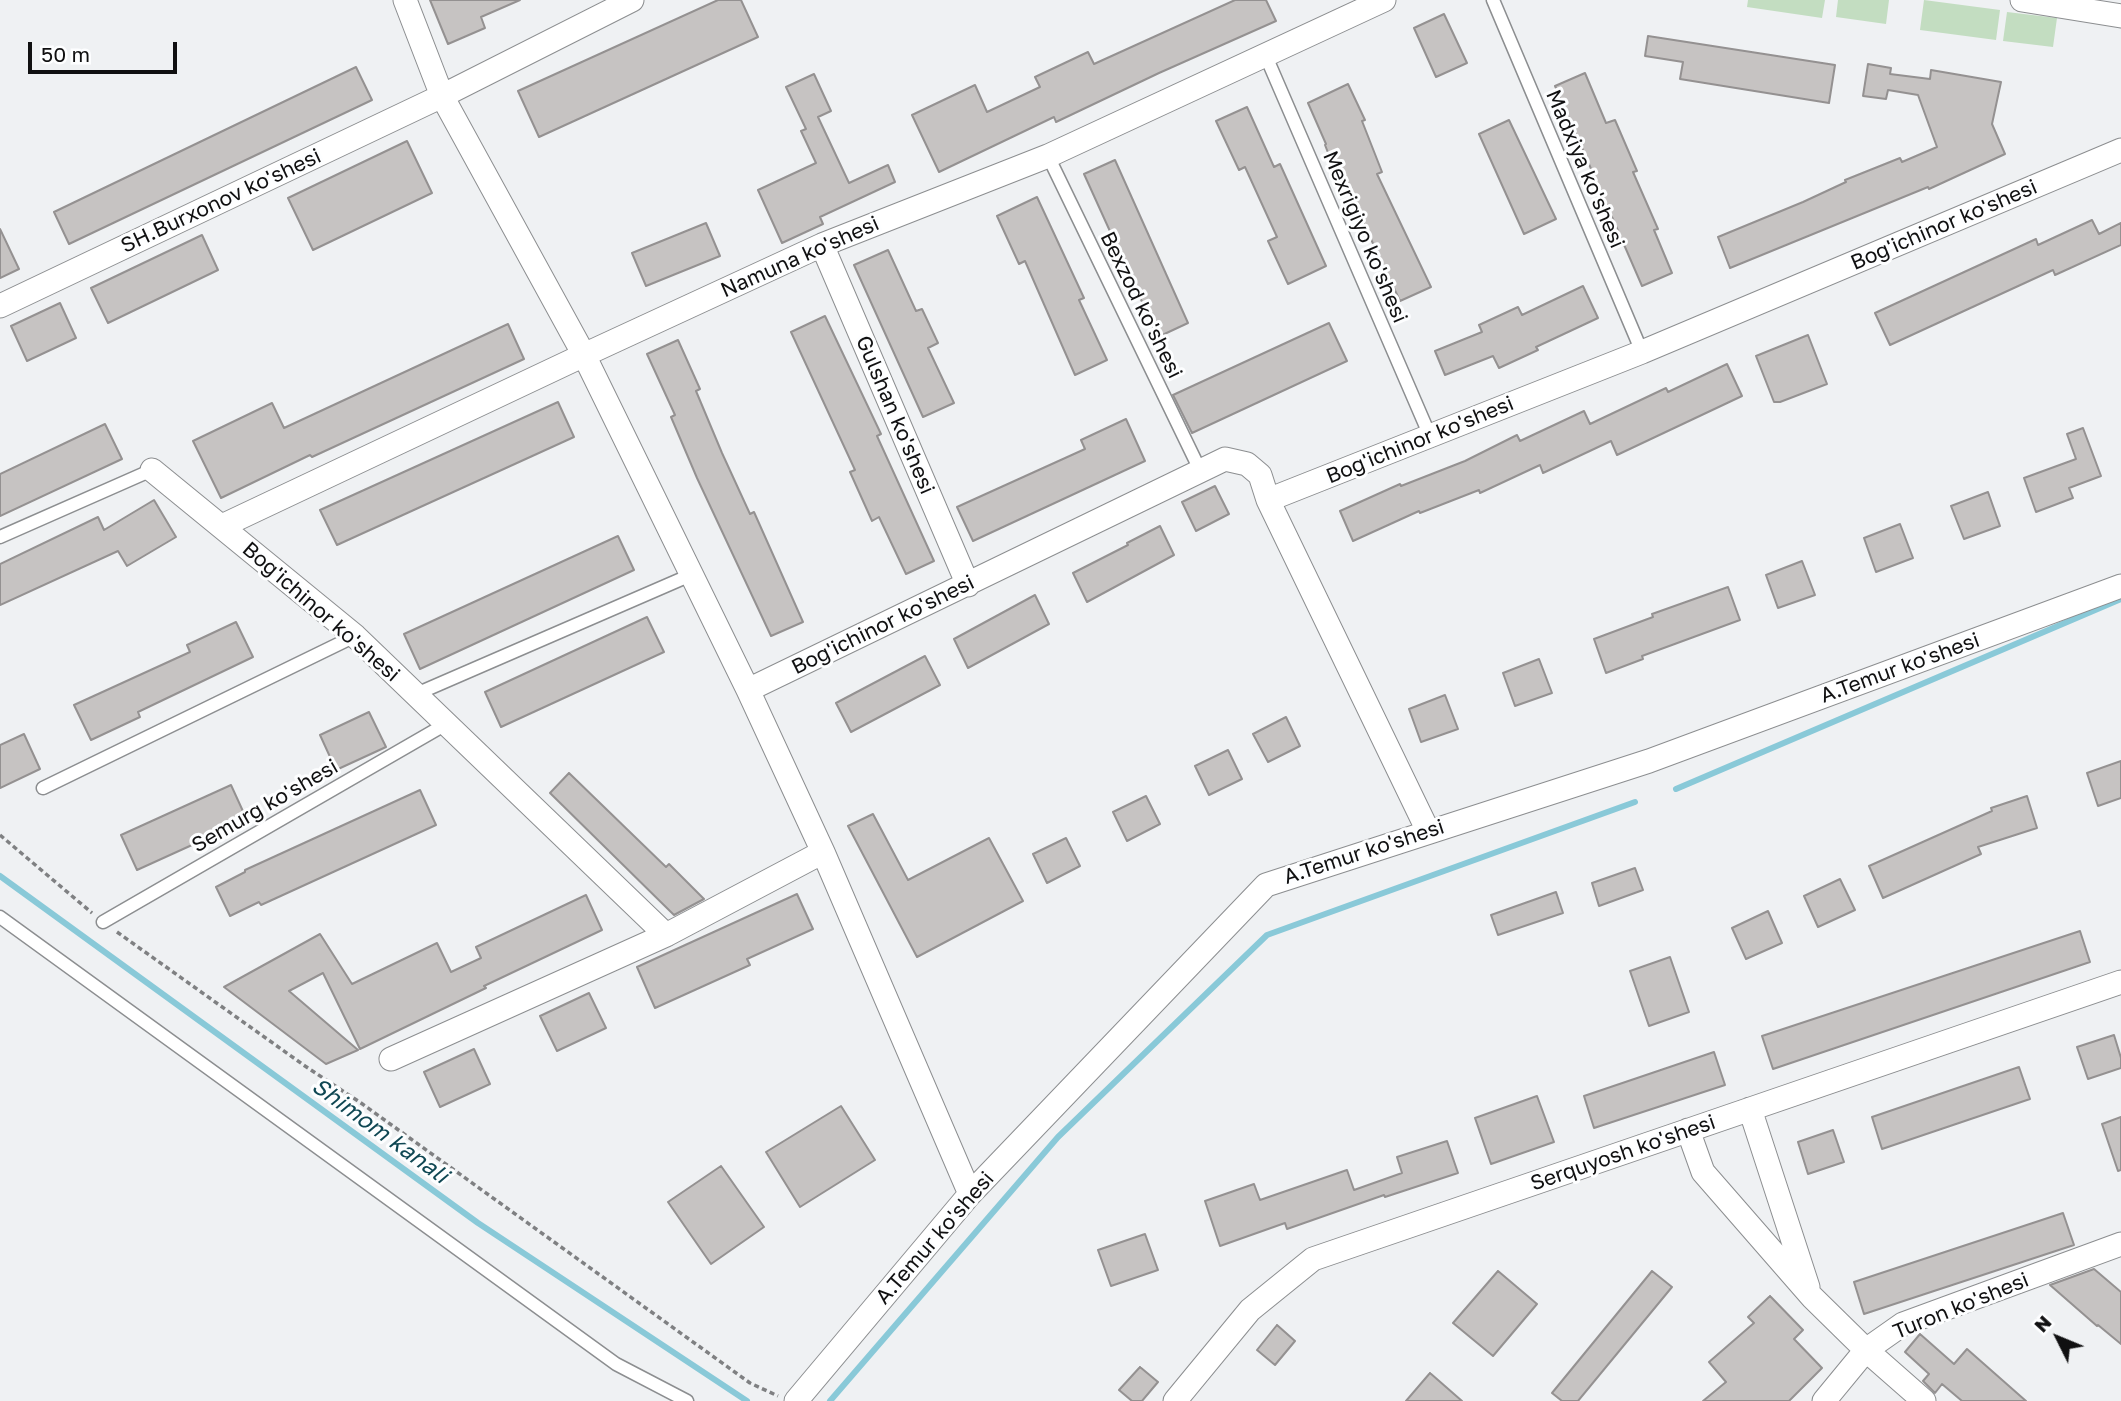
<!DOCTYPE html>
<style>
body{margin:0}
#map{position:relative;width:2121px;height:1401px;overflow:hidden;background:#eff1f3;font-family:"Golos Text",sans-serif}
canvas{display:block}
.north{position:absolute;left:2023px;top:1303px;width:70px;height:70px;-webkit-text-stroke:5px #fdfeff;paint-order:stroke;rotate:313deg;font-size:19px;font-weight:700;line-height:28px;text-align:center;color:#101011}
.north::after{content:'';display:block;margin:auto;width:24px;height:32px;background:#101011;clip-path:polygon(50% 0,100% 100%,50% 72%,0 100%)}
.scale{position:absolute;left:28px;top:42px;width:149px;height:32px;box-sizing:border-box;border:4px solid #101011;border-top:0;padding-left:9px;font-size:21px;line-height:24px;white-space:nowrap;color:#101011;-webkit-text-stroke:5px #fdfeff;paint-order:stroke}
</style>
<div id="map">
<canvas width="2121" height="1401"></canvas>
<div class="north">N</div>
<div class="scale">50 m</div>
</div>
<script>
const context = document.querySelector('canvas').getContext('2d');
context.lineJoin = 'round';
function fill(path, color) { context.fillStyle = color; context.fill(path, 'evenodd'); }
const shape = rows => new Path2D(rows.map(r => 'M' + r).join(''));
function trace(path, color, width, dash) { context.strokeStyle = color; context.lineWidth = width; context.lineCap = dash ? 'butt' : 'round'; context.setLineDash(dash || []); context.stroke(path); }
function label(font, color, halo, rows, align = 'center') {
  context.font = font + ' "Golos Text",sans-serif'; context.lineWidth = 6; context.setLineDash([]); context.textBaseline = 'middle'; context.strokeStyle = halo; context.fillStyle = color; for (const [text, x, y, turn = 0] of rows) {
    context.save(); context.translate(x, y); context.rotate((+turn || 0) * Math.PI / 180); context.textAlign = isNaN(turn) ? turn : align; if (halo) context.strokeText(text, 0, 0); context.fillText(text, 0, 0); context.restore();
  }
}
fill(shape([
 [1748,0,1825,0,1822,18,1747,7],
 [1838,0,1889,0,1886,24,1836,17],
 [1924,0,2000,10,1996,40,1920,30],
 [2007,12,2057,18,2053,47,2003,41]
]), '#c3ddc1');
trace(shape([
 [1676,789,2121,599],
 [0,876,478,1223,747,1401],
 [830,1401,1058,1137,1267,935,1635,802]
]), '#89c9d8', 6);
const building = shape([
 [430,0,520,0,481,17,485,28,448,44,430,0],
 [718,0,741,0,758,37,539,137,518,91,718,0],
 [1235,0,1266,0,1276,21,1159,73,1056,122,1054,117,939,172,912,115,975,85,987,112,1040,87,1035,77,1088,52,1094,64,1235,0],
 [1444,14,1467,63,1436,77,1414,28,1444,14],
 [1648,36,1835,65,1829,103,1680,79,1683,62,1645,56,1648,36],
 [1868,64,1891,68,1890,74,1930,79,1931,70,2001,82,1992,124,2005,154,1929,189,1928,187,1730,268,1718,237,1803,202,1846,182,1845,180,1900,158,1902,162,1937,147,1918,95,1888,90,1886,99,1863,96,1868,64],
 [356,67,372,100,69,244,54,212,356,67],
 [1585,73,1606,123,1615,120,1637,171,1633,172,1658,229,1654,230,1672,273,1642,286,1555,86,1585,73],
 [814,74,831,111,818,117,849,183,888,165,895,182,820,217,823,224,782,243,758,190,816,163,801,131,806,129,786,87,814,74],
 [1348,84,1365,120,1362,121,1382,172,1377,174,1431,287,1400,301,1346,186,1342,188,1325,145,1326,144,1308,103,1348,84],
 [1247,107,1274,167,1280,164,1326,266,1288,284,1268,241,1277,237,1245,167,1239,170,1216,121,1247,107],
 [1509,120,1556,219,1524,234,1479,134,1509,120],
 [407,141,432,193,313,250,288,198,407,141],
 [1115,160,1188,323,1158,337,1084,174,1115,160],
 [1037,197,1084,298,1079,300,1107,360,1075,375,1025,261,1019,264,997,216,1037,197],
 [2092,220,2099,234,2121,223,2121,245,2055,275,2053,270,1890,345,1875,313,2036,239,2038,245,2092,220],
 [706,223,720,256,646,286,632,253,706,223],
 [0,229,19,269,0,278,0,229],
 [202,235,218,270,108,323,91,288,202,235],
 [888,250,916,311,922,309,938,343,928,348,954,403,923,417,854,265,888,250],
 [1583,286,1598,318,1536,347,1538,350,1499,368,1493,356,1445,375,1435,351,1482,332,1479,325,1518,307,1522,315,1583,286],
 [60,303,76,338,27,361,11,326,60,303],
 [825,316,881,434,877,436,934,561,906,574,879,517,872,521,850,472,855,470,791,332,825,316],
 [1329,323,1347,361,1192,433,1173,395,1329,323],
 [508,324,524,359,312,457,310,455,221,498,193,441,272,403,284,428,508,324],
 [1808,335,1827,384,1780,402,1774,402,1756,356,1808,335],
 [678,340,700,389,696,391,722,453,750,514,754,512,803,622,771,636,697,478,671,417,675,415,647,354,678,340],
 [1727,364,1742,396,1617,455,1611,441,1543,473,1540,465,1480,493,1479,490,1420,513,1419,511,1353,541,1340,511,1400,484,1401,486,1465,461,1517,435,1520,441,1584,411,1590,424,1666,388,1668,392,1727,364],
 [558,402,574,437,337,545,320,510,558,402],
 [1126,419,1145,461,973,541,957,507,1085,449,1081,440,1126,419],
 [105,424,122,459,0,516,0,474,105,424],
 [2083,428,2101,476,2069,488,2073,498,2036,512,2024,478,2076,459,2067,434,2083,428],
 [1215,486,1229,514,1196,531,1182,502,1215,486],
 [1988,492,2000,526,1964,539,1951,506,1988,492],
 [154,500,176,537,127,566,118,551,0,605,0,564,98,517,104,530,154,500],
 [1900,524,1913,558,1876,572,1864,538,1900,524],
 [1160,526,1174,555,1087,602,1073,573,1128,545,1127,543,1160,526],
 [618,536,634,570,420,669,404,634,618,536],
 [1802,561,1815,595,1778,608,1766,575,1802,561],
 [1728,587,1740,620,1642,656,1643,659,1606,673,1594,639,1653,617,1652,614,1728,587],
 [1035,595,1049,624,968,668,954,639,1035,595],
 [647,617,664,652,501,727,485,692,647,617],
 [236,622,253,657,138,712,140,717,91,740,74,705,190,652,187,645,236,622],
 [925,656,940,685,851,732,836,703,925,656],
 [1539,659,1552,693,1515,706,1503,673,1539,659],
 [1445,695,1458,729,1421,742,1409,709,1445,695],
 [369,712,386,747,336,770,320,735,369,712],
 [1286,717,1300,746,1268,762,1253,734,1286,717],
 [24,734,40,769,0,788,0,745,24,734],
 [1228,750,1242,779,1209,795,1195,766,1228,750],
 [2121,761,2121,798,2098,806,2087,773,2121,761],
 [569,773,666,867,669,864,704,899,674,915,550,793,569,773],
 [231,785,247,820,137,870,121,835,231,785],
 [420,790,436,825,261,905,259,902,230,916,216,887,245,872,245,870,420,790],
 [1146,796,1160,824,1127,841,1113,812,1146,796],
 [2027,796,2037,828,1978,847,1981,854,1883,898,1869,866,1992,811,1991,808,2027,796],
 [873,814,908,880,989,838,1023,901,917,957,848,826,873,814],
 [1066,838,1080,866,1047,883,1033,854,1066,838],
 [1635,868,1643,890,1599,906,1592,883,1635,868],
 [1840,879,1855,910,1818,927,1804,896,1840,879],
 [1556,892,1563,913,1498,935,1491,915,1556,892],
 [797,894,813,929,747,959,750,965,655,1008,637,967,797,894],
 [586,895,602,930,484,986,486,988,360,1049,323,973,289,991,358,1050,326,1064,224,987,320,934,352,984,437,943,451,972,481,958,476,947,586,895],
 [1768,911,1782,943,1746,959,1732,928,1768,911],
 [2080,931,2090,962,1773,1069,1762,1036,2080,931],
 [1670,957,1689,1012,1649,1026,1630,971,1670,957],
 [589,993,606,1028,557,1051,540,1016,589,993],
 [2114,1035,2121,1058,2121,1068,2088,1079,2077,1047,2114,1035],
 [474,1049,490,1084,440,1107,424,1072,474,1049],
 [1714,1052,1725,1085,1594,1128,1584,1096,1714,1052],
 [2019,1067,2030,1099,1882,1149,1872,1117,2019,1067],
 [1537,1096,1554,1142,1491,1164,1475,1118,1537,1096],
 [841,1106,875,1160,800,1207,766,1152,841,1106],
 [2121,1117,2121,1170,2118,1171,2102,1124,2121,1117],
 [1833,1130,1844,1162,1808,1174,1798,1142,1833,1130],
 [1447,1141,1458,1173,1385,1197,1384,1195,1287,1229,1285,1223,1220,1246,1205,1201,1254,1184,1260,1200,1347,1170,1354,1190,1402,1173,1397,1157,1447,1141],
 [721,1166,764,1227,711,1264,668,1202,721,1166],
 [2063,1213,2074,1245,1864,1314,1854,1282,2063,1213],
 [1145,1234,1158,1270,1111,1286,1098,1250,1145,1234],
 [2094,1269,2121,1292,2121,1344,2098,1325,2097,1326,2050,1285,2094,1269],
 [1498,1271,1537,1304,1493,1356,1453,1323,1498,1271],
 [1652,1271,1672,1287,1578,1401,1562,1401,1552,1393,1652,1271],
 [1770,1296,1803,1330,1794,1339,1822,1368,1789,1401,1703,1401,1726,1382,1709,1362,1754,1323,1748,1317,1770,1296],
 [1277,1325,1295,1341,1275,1365,1257,1350,1277,1325],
 [1920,1334,1954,1364,1967,1349,2026,1401,1962,1401,1942,1384,1935,1393,1923,1381,1929,1374,1905,1352,1920,1334],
 [1140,1367,1158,1382,1142,1401,1132,1401,1119,1390,1140,1367],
 [1430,1373,1462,1401,1406,1401,1430,1373]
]);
fill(building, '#c6c3c2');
trace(building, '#949191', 2);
const lane = shape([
 [1493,0,1642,352],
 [1265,54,1430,436],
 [1048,156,1200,470],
 [0,537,152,470],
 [414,695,693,574],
 [43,788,355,636],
 [0,917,616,1364,687,1401],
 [103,922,446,724]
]);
const street = shape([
 [405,0,442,96,584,355,748,690,823,852,970,1194],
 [2022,0,2121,16],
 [822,245,968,585],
 [0,306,442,96,632,0],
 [152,470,355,636,666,935],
 [1268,500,1428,831],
 [222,526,584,355,822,245,1048,156,1384,0],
 [748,690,1225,459,1247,464,1260,475,1268,500,1642,352,2121,150],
 [391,1059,666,935,823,852],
 [1750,1109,1808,1287],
 [1688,1130,1703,1172,1812,1297,1866,1350,1924,1401],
 [796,1401,970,1194,1266,885,1649,761,2121,586],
 [1175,1401,1250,1310,1313,1259,2121,982],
 [1824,1401,1866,1350,1903,1324,2121,1244]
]);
trace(lane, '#8c8e90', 15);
trace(street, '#8c8e90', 25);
trace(shape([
 [0,835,92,913],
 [117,932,305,1066,361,1103,750,1383,778,1396]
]), '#7f8082', 3.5, [5, 3.5]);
trace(lane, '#fff', 12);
trace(street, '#fff', 23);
label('21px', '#101011', '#fdfeff', [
 ["Madxiya ko'shesi",1585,169,67],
 ["SH.Burxonov ko'shesi",221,201,-25],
 ["Bog'ichinor ko'shesi",1944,225,-23],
 ["Mexrigiyo ko'shesi",1365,237,67],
 ["Namuna ko'shesi",800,257,-24],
 ["Bexzod ko'shesi",1141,305,64],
 ["Gulshan ko'shesi",895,415,67],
 ["Bog'ichinor ko'shesi",1420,440,-22],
 ["Bog'ichinor ko'shesi",321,612,41],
 ["Bog'ichinor ko'shesi",883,625,-26],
 ["A.Temur ko'shesi",1900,668,-20],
 ["Semurg ko'shesi",265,806,-30],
 ["A.Temur ko'shesi",1364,852,-18],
 ["Serquyosh ko'shesi",1623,1153,-19],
 ["A.Temur ko'shesi",935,1238,-49],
 ["Turon ko'shesi",1961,1306,-22]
]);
label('italic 23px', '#0f4753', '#fdfeff', [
 ["Shimom kanali",380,1131,36]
]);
</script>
